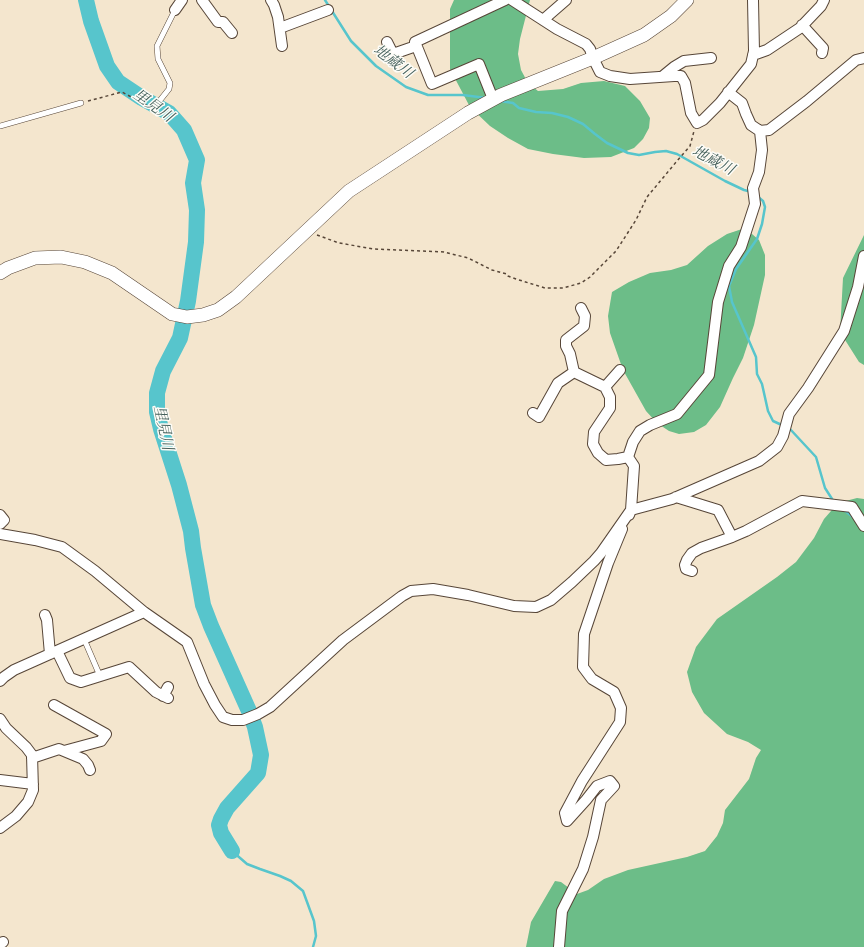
<!DOCTYPE html>
<meta charset="utf-8">
<style>
body{margin:0}
canvas{display:block;background:#f4e6ce}
</style>
<canvas width="864" height="947"></canvas>
<script>
const context = document.querySelector('canvas').getContext('2d');
context.lineJoin = 'round';
function fill(path, color) { context.fillStyle = color; context.fill(path, 'evenodd'); }
const shape = rows => new Path2D(rows.map(r => 'M' + r).join(''));
function trace(path, color, width, dash) { context.strokeStyle = color; context.lineWidth = width; context.lineCap = dash ? 'butt' : 'round'; context.setLineDash(dash || []); context.stroke(path); }
function label(font, color, halo, rows, align = 'center') {
  context.font = font + ' "EB Garamond","Noto Serif JP",serif'; context.lineWidth = 3; context.setLineDash([]); context.textBaseline = 'middle'; context.strokeStyle = halo; context.fillStyle = color; for (const [text, x, y, turn = 0] of rows) {
    context.save(); context.translate(x, y); context.rotate((+turn || 0) * Math.PI / 180); context.textAlign = isNaN(turn) ? turn : align; if (halo) context.strokeText(text, 0, 0); context.fillText(text, 0, 0); context.restore();
  }
}
fill(shape([
 [454,0,530,0,520,39,518,54,521,70,528,83,538,91,563,89,581,83,604,81,625,86,640,101,650,118,649,128,643,139,634,148,611,157,584,158,553,154,528,149,508,138,490,126,470,107,450,69,450,9],
 [745,228,759,240,765,255,765,275,754,325,743,358,733,378,720,407,706,425,694,432,679,434,669,431,657,423,646,411,623,370,610,333,608,316,612,292,629,282,650,273,671,270,687,265,708,246,727,234],
 [864,235,864,365,859,362,840,332,843,278],
 [857,498,864,499,864,947,526,947,531,922,555,881,561,882,577,894,588,890,604,879,628,870,687,857,705,851,717,836,723,823,725,810,749,779,756,758,761,750,748,742,727,734,704,713,692,692,687,672,696,647,717,619,777,577,796,562,814,538,824,519,838,503]
]), '#6cbd88');
trace(shape([
 [325,0,351,41,376,66,406,87,428,95,463,95,486,98],
 [500,101,513,103,519,108,536,112,552,113,568,117,583,124,595,134,607,143,628,153,639,155,655,152,666,151,677,154,725,181,744,190,752,192],
 [757,196,763,201,765,207,762,224,757,239,736,269,729,286,732,302,756,357,757,374,762,384,768,411,773,421,784,426],
 [788,429,790,429,816,457,825,488,834,502],
 [844,510,854,518],
 [232,851,247,864,260,869,280,876,291,881,303,891,314,921,316,936,313,947]
]), '#57c5cc', 2.5);
trace(shape([
 [86,0,91,21,107,66,118,82,142,98,169,113,184,130,197,160,193,183,197,210,196,242,188,301,180,338,163,371,157,393,157,412,161,429,179,485,191,531,193,548,203,605,211,626,249,711,255,727,261,755,258,773,227,808,221,819,219,825,221,833,232,851]
]), '#57c5cc', 16);
const service = shape([
 [153,109,169,89,170,83,158,59,157,46,175,10],
 [0,126,81,103],
 [84,639,100,676]
]);
const minor = shape([
 [202,0,218,22,223,22,232,33],
 [271,0,274,5,278,17,282,46],
 [512,0,557,29,586,44,590,49,593,58,600,72,610,76,630,79,674,76,681,76,685,83,691,113,697,123,703,120,720,103,751,64,754,51,753,0],
 [175,10,182,0],
 [543,20,566,0],
 [802,25,823,48,822,53],
 [280,28,328,10],
 [387,42,393,54,416,46],
 [753,55,767,50,800,28,821,6,824,0],
 [663,76,674,67,684,61,711,58],
 [728,92,742,103,746,114,751,125,760,131,769,130,807,101,856,60,864,58],
 [493,99,479,64,432,84,415,42,505,0],
 [581,308,585,316,584,326,566,340,566,346,570,354,574,372,605,387,610,397,610,408,594,432,593,444,598,453,606,460,618,459,628,457,634,466,631,510,629,515],
 [605,387,620,370],
 [533,413,539,417,558,383,574,372],
 [628,457,633,442,640,431,650,425,677,414,709,375,718,302,729,266,741,247,755,204,753,188,759,172,762,150,760,131],
 [676,497,718,510,732,537,701,548,692,553,687,560,685,565,686,569,692,571],
 [0,515,4,520,0,524],
 [0,534,35,540,62,547,95,571,144,612,187,642,204,684,215,705,223,717,232,720,243,720,258,714,270,707,343,640,402,596,411,591,433,589,468,595,514,606,536,607,551,600,572,582,594,561,601,553,631,510,672,499,759,461,777,447,783,436,789,414,808,388,844,331,858,287,864,256],
 [732,537,746,531,802,501,852,507,864,526],
 [45,615,47,620,50,654],
 [57,651,70,678,81,682,129,667,156,692,168,698],
 [0,681,4,677,14,670,144,612],
 [163,696,168,687],
 [54,705,106,734,101,741,64,751],
 [0,719,6,728,26,747,32,755,33,790,28,802,16,816,0,828],
 [32,758,59,749,83,759,88,765,90,770],
 [0,780,33,784],
 [0,944,3,942],
 [559,947,562,911,583,869,593,837,601,800,614,786,610,781,597,786,586,800,567,821,565,813,582,781,620,722,621,708,614,692,592,679,583,667,584,634,608,563,622,529]
]);
const tertiary = shape([
 [0,273,8,268,35,258,61,257,85,262,112,273,172,314,187,317,203,315,218,310,236,297,349,191,468,113,501,95,593,58,644,35,671,16,687,0]
]);
trace(service, '#574638', 6);
trace(minor, '#574638', 12);
trace(tertiary, '#574638', 14);
trace(shape([
 [88,101,122,92,148,106],
 [317,235,339,243,374,249,444,252,468,258,492,270,507,274,508,276,516,279,545,288,563,288,581,283,590,277,616,251,636,220,647,197,677,161,690,146,694,131]
]), '#574638', 1.5, [3, 3]);
trace(service, '#fff', 5);
trace(minor, '#fff', 10);
trace(tertiary, '#fff', 13);
label('italic 15px', '#45605b', '#fdfcf7', [
 ["地蔵川",393,62,37],
 ["里見川",153,106,35],
 ["地蔵川",713,161,28],
 ["里見川",163,428,78]
]);
</script>
